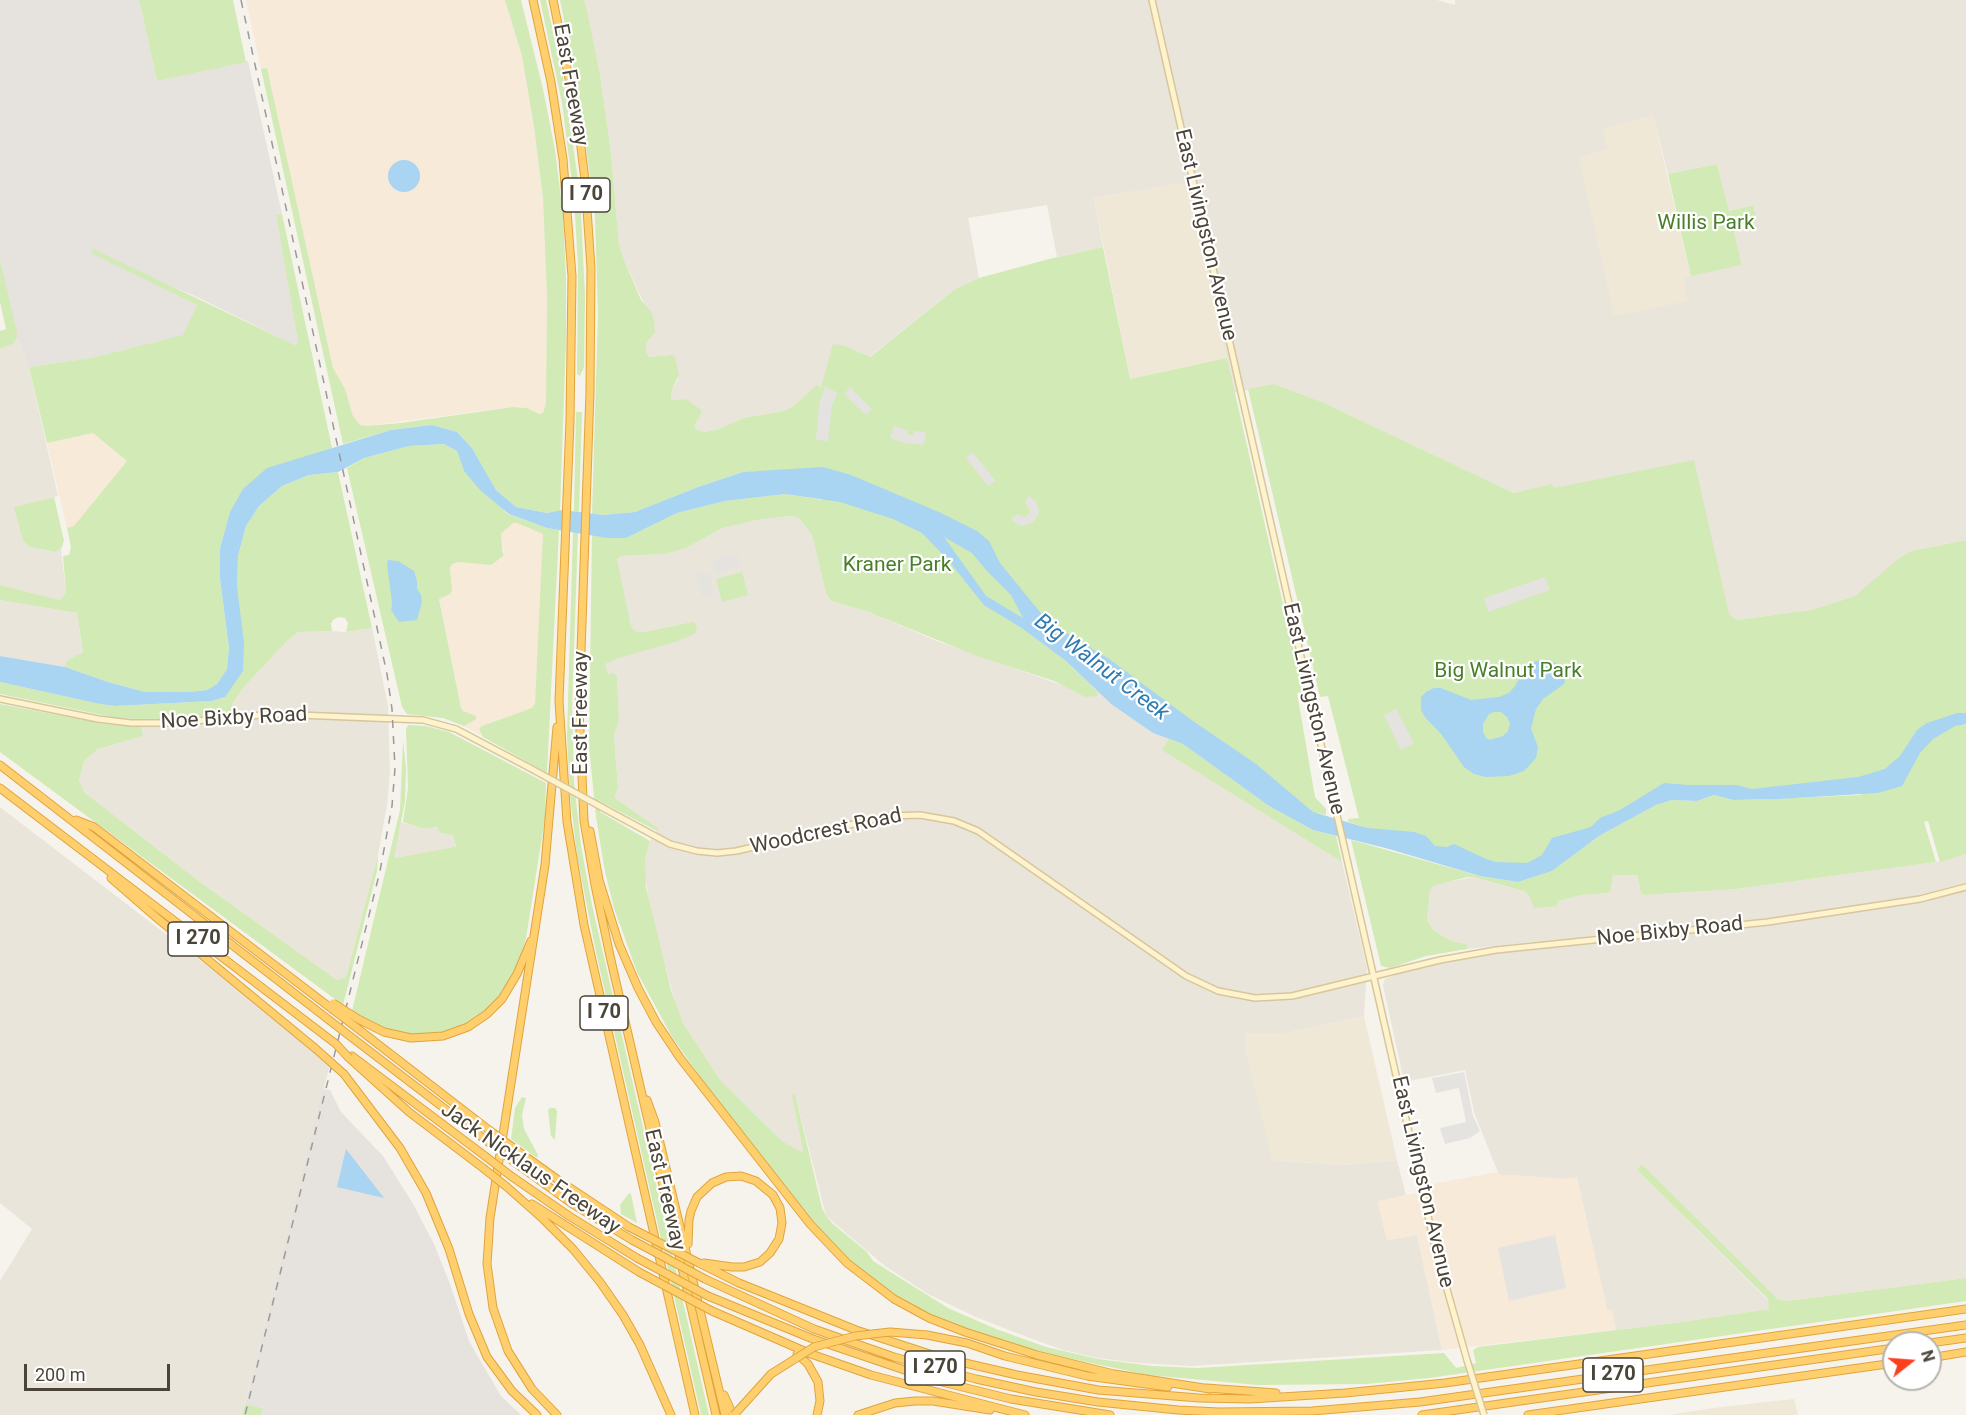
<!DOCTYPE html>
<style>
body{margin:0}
#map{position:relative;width:1966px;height:1415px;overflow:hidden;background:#f6f3ec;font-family:Roboto,sans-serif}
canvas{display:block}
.north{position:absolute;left:1882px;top:1331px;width:60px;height:60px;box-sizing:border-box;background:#fff;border:2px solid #b7b4b0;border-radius:50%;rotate:73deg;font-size:16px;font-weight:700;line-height:24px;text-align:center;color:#4b4439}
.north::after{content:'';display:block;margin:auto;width:21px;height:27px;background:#fc3f1d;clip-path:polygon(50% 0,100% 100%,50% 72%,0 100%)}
.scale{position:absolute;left:24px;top:1364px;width:146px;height:27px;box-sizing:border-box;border:3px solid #4b4439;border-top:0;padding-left:8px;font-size:18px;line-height:21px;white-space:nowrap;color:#4b4439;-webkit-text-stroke:4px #fff;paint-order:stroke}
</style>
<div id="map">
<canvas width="1966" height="1415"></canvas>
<div class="north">N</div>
<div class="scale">200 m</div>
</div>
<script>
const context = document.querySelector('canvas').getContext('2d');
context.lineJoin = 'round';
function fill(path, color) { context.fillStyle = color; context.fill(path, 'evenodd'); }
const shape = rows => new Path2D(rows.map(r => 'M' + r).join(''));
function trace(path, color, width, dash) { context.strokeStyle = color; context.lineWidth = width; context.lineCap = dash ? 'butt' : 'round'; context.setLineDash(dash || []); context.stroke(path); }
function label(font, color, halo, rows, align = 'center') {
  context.font = font + ' Roboto,sans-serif'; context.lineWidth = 4.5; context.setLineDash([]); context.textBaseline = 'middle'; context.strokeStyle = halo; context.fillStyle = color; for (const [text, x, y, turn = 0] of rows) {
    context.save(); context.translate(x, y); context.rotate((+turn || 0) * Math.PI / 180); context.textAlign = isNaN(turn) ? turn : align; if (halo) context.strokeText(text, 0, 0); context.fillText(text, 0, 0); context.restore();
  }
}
fill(shape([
 [584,0,1437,0,1455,5,1455,0,1966,0,1966,540,1911,551,1855,596,1811,610,1737,620,1553,488,1552,485,1514,493,1322,402,1274,384,1234,393,1188,187,1181,184,1094,198,1103,247,1057,257,1047,205,968,218,979,278,955,289,869,357,845,346,821,388,817,386,792,407,783,411,743,418,719,429,704,432,695,429,695,424,701,415,686,399,671,400,672,389,678,380,671,355,648,357,646,352,646,343,654,332,645,306,624,260,619,244,611,153,600,74],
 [1653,115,1668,174,1717,164,1729,211,1752,205,1756,220,1733,227,1742,265,1683,277,1687,301,1579,159,1607,149],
 [17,338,29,367,58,496,15,507,23,541,30,547,55,552,61,549,66,593,60,600,0,585,0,349,13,344],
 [790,516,799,518,812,535,826,593,831,601,866,611,937,641,1067,687,1097,696,1098,692,1111,704,1153,733,1169,739,1163,750,1342,862,1367,968,1364,1016,1287,1033,1247,1033,1245,1045,1273,1160,1343,1165,1397,1160,1406,1195,1378,1202,1387,1240,1417,1235,1442,1350,1192,1366,1139,1363,1098,1358,1063,1350,1027,1337,976,1317,928,1294,885,1266,826,1216,795,1094,803,1150,801,1153,782,1141,721,1081,683,1023,677,1008,655,930,644,872,645,859,650,841,658,828,616,799,615,795,618,788,614,735,619,721,617,676,613,673,608,674,604,664,691,622,644,632,635,631,631,626,616,561,621,556,664,554,684,549,723,528,757,520],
 [0,600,77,613,83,652,66,661,65,667,0,656],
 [372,628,388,706,390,772,387,805,378,855,346,977,337,980,196,879,84,792,79,781,84,761,98,749,143,736,139,719,154,720,232,714,232,704,243,688,287,641,298,632,332,631,346,632],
 [0,807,313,1047,330,1064,242,1415,0,1415,0,1281,32,1229,0,1203],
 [401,822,424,829,437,827,440,833,453,835,456,848,393,858],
 [1966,854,1966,1278,1803,1299,1785,1301,1778,1299,1642,1164,1637,1170,1768,1300,1770,1307,1769,1309,1682,1322,1616,1330,1612,1310,1607,1310,1577,1178,1562,1179,1511,1175,1499,1175,1475,1115,1465,1070,1404,1082,1383,985,1385,979,1402,972,1473,956,1544,946,1543,941,1467,949,1468,946,1466,944,1452,941,1434,931,1427,920,1430,890,1433,885,1473,877,1524,891,1529,896,1558,901,1582,895,1608,893,1611,890,1613,875,1635,874,1637,876,1641,893,1644,895,1736,889,1936,862]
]), '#eae5da');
fill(shape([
 [246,0,505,0,522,56,534,127,543,199,547,297,546,403,543,413,539,414,527,408,513,407,366,426,360,425,353,416,345,389,333,368,267,68,261,69],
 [93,433,127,461,74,527,67,528,47,443],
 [513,523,517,523,543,534,544,538,535,704,533,708,482,726,479,729,483,737,464,726,475,716,462,711,461,708,439,598,450,594,452,591,450,567,452,564,458,562,491,565,504,551,501,534],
 [1498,1172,1500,1175,1511,1175,1562,1179,1577,1177,1607,1310,1612,1309,1616,1330,1442,1350,1417,1235,1387,1240,1378,1201,1422,1192,1432,1184]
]), '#f7ead8');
fill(shape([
 [0,0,139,0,157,81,248,61,282,214,276,215,298,342,295,345,197,297,91,252,197,305,184,335,91,358,29,367,17,338,0,259],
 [323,1089,330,1090,341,1112,383,1156,412,1202,434,1244,450,1284,469,1341,501,1396,521,1415,261,1415,263,1408,245,1404]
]), '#e6e2dd');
fill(shape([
 [1653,115,1691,276,1684,278,1687,301,1614,316,1579,159,1607,149,1603,128],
 [1181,184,1188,187,1227,358,1130,379,1094,198],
 [1364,1016,1397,1160,1343,1165,1272,1160,1245,1045,1247,1033,1287,1033],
 [1794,1399,1798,1415,1669,1415,1713,1408]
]), '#efe8d6');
fill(shape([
 [139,0,233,0,246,62,157,81],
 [505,0,521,0,543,89,555,150,563,214,566,279,566,338,560,511,547,513,516,507,496,490,472,448,457,432,432,425,391,430,343,444,261,69,267,68,333,368,345,389,353,416,360,425,366,426,401,423,513,407,527,408,539,414,543,413,546,403,547,297,543,199,534,127,522,56],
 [540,0,546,0,562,71,580,193,585,296,584,367,580,376,577,374,578,266,574,198,562,103],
 [560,0,584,0,587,11,600,74,611,153,619,244,624,260,641,300,652,313,654,321,655,332,646,343,646,352,649,357,671,355,675,357,679,375,672,389,671,400,686,399,701,410,701,415,695,424,695,429,704,432,719,429,743,418,783,411,792,407,817,385,821,388,833,344,845,346,870,357,955,289,979,278,1049,259,1103,247,1130,379,1227,358,1303,692,1297,693,1315,797,1326,809,1326,815,1317,813,1318,819,1019,609,1024,619,992,609,1020,627,1066,661,1098,692,1097,696,1085,697,1054,681,977,656,866,611,831,601,826,593,812,535,799,518,790,516,757,520,723,528,684,549,664,554,621,556,617,560,631,626,635,631,644,632,691,622,695,623,697,628,695,634,675,642,618,658,605,664,608,674,613,673,617,676,619,721,614,735,618,788,615,795,616,799,658,828,657,831,599,801,600,812,650,841,645,859,646,887,671,990,683,1023,721,1081,782,1141,801,1152,803,1150,792,1095,795,1094,822,1208,826,1216,833,1224,867,1252,873,1261,948,1308,996,1329,1046,1347,1098,1359,1153,1366,1198,1368,1444,1353,1456,1368,1476,1363,1473,1350,1478,1347,1682,1322,1769,1309,1768,1299,1637,1170,1642,1164,1778,1299,1785,1301,1803,1299,1966,1278,1966,1301,1429,1378,1366,1384,1258,1385,1148,1375,1053,1355,980,1335,936,1318,885,1291,845,1257,828,1240,795,1198,701,1078,672,1037,637,972,614,908,605,872,596,817,589,746,592,535,607,538,626,538,677,513,725,501,785,494,823,500,775,471,743,472,698,487,635,512,603,515,592,514,598,314,595,216,579,94],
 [1717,164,1729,211,1753,205,1757,221,1733,227,1742,265,1691,276,1668,174],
 [282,214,332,448,318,454,230,512,220,548,220,579,229,649,227,669,217,684,207,690,189,692,145,692,108,682,65,667,66,661,83,652,77,613,0,600,0,585,60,600,66,593,63,556,69,555,71,547,67,528,74,526,127,461,93,433,47,443,29,367,91,358,183,335,197,305,91,253,93,249,295,345,298,342,276,215],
 [0,259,17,333,17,338,13,344,0,349,0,331,6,329,0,302],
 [1274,384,1322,402,1514,493,1552,484,1554,488,1694,460,1729,614,1737,620,1811,610,1855,596,1898,559,1911,551,1966,540,1966,721,1963,725,1966,724,1966,854,1940,862,1928,821,1924,822,1936,862,1736,889,1644,895,1641,893,1637,875,1613,875,1611,890,1608,893,1582,895,1558,901,1557,906,1534,908,1529,896,1524,891,1473,877,1467,877,1433,886,1430,890,1427,920,1434,931,1452,941,1466,944,1468,946,1467,949,1426,956,1390,968,1381,966,1351,840,1480,876,1518,882,1552,871,1599,836,1656,805,1672,800,1697,801,1714,795,1733,800,1748,800,1860,795,1895,773,1750,794,1689,789,1640,806,1538,871,1373,836,1361,826,1348,822,1348,819,1359,818,1328,696,1320,697,1248,389],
 [576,412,582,412,579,512,574,511],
 [444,444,457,451,464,471,508,514,547,528,559,530,547,773,483,737,479,729,482,726,532,708,535,704,543,534,517,523,513,523,501,534,503,556,491,565,458,562,452,564,450,568,452,591,450,594,439,599,461,708,463,711,476,716,476,719,464,726,443,718,407,714,402,707,347,468,364,458,409,446],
 [417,581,417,590,391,610,392,603],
 [338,472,372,628,346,632,348,623,345,618,338,617,333,620,331,624,332,631,298,632,287,641,243,688,232,704,232,714,153,720,117,718,0,694,0,682,100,704,115,706,212,701,225,697,237,587,238,556,246,526,259,506,282,486,309,475],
 [54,497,64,541,61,549,55,552,30,547,23,541,14,507],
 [573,531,578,532,572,709,574,782,581,846,592,905,709,1415,701,1415,596,952,577,855,570,796,567,736],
 [742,572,748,595,722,602,716,579],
 [0,704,105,724,141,727,143,736,98,749,84,761,79,781,84,792,196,879,337,980,346,977,378,855,377,871,343,1005,0,752],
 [408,725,426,726,449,732,546,783,545,818,526,938,522,954,510,982,497,1000,473,1021,443,1033,414,1035,386,1030,352,1011,400,810,403,740,406,768,405,801,394,858,456,847,453,835,440,833,437,827,424,829,403,822,408,788,406,729],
 [1169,739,1183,744,1269,806,1313,830,1336,836,1342,862,1162,750],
 [522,1097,526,1098,522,1115,524,1129,538,1155,537,1158,511,1139,515,1108],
 [550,1108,555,1108,557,1111,555,1140,551,1136,548,1110],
 [629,1193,631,1194,637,1223,621,1214,620,1205],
 [245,1404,263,1408,261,1415,242,1415]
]), '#d2eab5');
fill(shape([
 [825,386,837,393,832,406,828,441,816,440,819,404],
 [850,387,872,409,866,415,844,394],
 [894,426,908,430,908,435,913,435,914,431,926,432,924,445,904,443,890,438],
 [972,452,996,481,988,486,966,458],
 [1028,496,1036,501,1039,511,1038,516,1032,523,1023,526,1018,525,1011,519,1018,514,1024,517,1029,514,1029,508,1025,504],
 [738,554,741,566,716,573,712,560],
 [701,571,710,576,714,594,702,597,695,573],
 [1545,577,1550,590,1488,612,1484,598],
 [1396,709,1414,743,1401,750,1384,715],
 [1464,1072,1473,1116,1480,1131,1470,1138,1445,1144,1440,1128,1466,1122,1459,1088,1436,1093,1432,1078],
 [1555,1235,1566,1288,1509,1301,1498,1248]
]), '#e5e3e0');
fill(shape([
 '388 176a16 16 0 1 1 32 0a16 16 0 1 1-32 0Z',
 [432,425,457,432,472,448,496,490,516,507,547,513,563,510,603,515,635,512,698,487,743,472,823,467,851,475,941,513,977,531,989,541,1000,563,1048,622,1109,659,1193,721,1256,764,1313,812,1367,828,1414,832,1426,836,1435,846,1447,847,1454,844,1486,859,1496,862,1527,863,1542,855,1552,838,1591,827,1600,818,1620,810,1664,783,1688,785,1736,785,1752,789,1858,777,1885,769,1900,756,1917,730,1927,723,1957,713,1966,713,1966,724,1955,726,1933,739,1920,753,1902,786,1878,793,1779,799,1733,800,1714,795,1697,801,1672,800,1656,805,1599,836,1552,871,1518,882,1480,876,1389,849,1313,830,1269,806,1183,744,1153,733,1111,704,1066,661,1020,627,984,605,948,560,922,533,893,519,840,502,785,494,725,501,677,513,626,538,607,538,547,528,509,514,481,491,464,471,457,451,444,444,409,446,364,458,338,472,309,475,282,486,259,506,246,526,238,556,237,587,244,643,243,671,225,697,212,701,115,706,100,704,0,682,0,656,65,667,108,682,145,692,189,692,207,690,217,684,227,669,229,648,220,579,220,548,230,512,243,489,267,468,391,430],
 [944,537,972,553,987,571,1011,595,1023,618,986,596],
 [388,560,398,561,414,571,417,581,417,589,421,595,422,602,417,620,399,622,391,610,392,602,387,564],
 [1547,659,1560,665,1566,677,1564,684,1543,699,1536,709,1531,729,1538,747,1536,758,1524,771,1509,776,1486,777,1474,774,1464,767,1442,735,1425,717,1421,710,1421,697,1426,692,1434,688,1441,688,1471,700,1499,697,1509,693,1515,686,1526,666,1536,661],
 [1494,712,1501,712,1507,717,1510,724,1508,731,1503,736,1490,740,1486,738,1483,732,1483,724,1489,714],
 [346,1149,384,1198,337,1187]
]), '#a9d4f2');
const secondary = shape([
 [1152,0,1435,1247,1467,1360],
 [0,699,98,719,131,723,173,723,273,714,423,720,456,729,528,767],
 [616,815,670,844,697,851,717,853,736,851,889,816,920,815,954,821,978,831,1186,976,1218,991,1255,998,1292,996,1440,960,1496,950,1768,922,1920,899,1966,887]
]);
const highway = shape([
 [533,0,551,82,563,159,572,276,570,421,559,701,567,822,584,925,695,1415],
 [553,0,578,123,585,180,591,268,590,392,579,709,584,821,595,885,610,956,716,1415],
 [557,727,545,865,490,1218,487,1264,493,1308,508,1351,532,1389,557,1415],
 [0,765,329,1020],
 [0,788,336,1044],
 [76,820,94,827,332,1009],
 [590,831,599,880,619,944,638,988,656,1022,680,1058,810,1224,847,1263,894,1299,929,1318,965,1332,1037,1355,1114,1374,1210,1389],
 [111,878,157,918,316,1049],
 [358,1019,384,1032,411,1038,443,1036,468,1027,487,1014,502,999,517,974,531,941],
 [357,1028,489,1130],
 [355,1040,487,1141],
 [352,1056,485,1156],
 [349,1058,409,1112,483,1168],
 [344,1074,400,1148,426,1193,449,1249,469,1314,487,1357,512,1391,537,1415],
 [647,1100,655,1122,725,1415],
 [515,1149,561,1182,629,1227],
 [513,1161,574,1205,632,1240],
 [511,1176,569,1216,637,1258],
 [507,1187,543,1219,573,1249,600,1282,623,1315,640,1345,671,1415],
 [532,1204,639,1272],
 [688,1244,689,1220,691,1211,697,1197,712,1183,726,1177,741,1176,756,1181,773,1195,780,1208,782,1223,779,1239,770,1253,760,1262,744,1267,732,1267,704,1263],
 [699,1263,739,1283,856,1330,939,1357,1017,1375,1098,1390,1199,1398,1250,1399,1345,1393,1445,1383,1966,1309],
 [705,1279,814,1329,894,1357,976,1379,1036,1392,1098,1402,1178,1410,1219,1412,1312,1411,1420,1402,1966,1325],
 [708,1296,813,1339,934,1380,1011,1399,1110,1415],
 [712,1311,811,1354,871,1375,1025,1415],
 [927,1335,967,1343,1005,1356,1087,1376,1168,1387],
 [1930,1343,1966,1338],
 [797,1354,808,1364,818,1382,820,1401,817,1415],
 [1930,1358,1966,1352],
 [1206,1388,1276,1393],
 [724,1395,733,1415],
 [858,1415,895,1403,915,1401,933,1401,990,1410],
 [1422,1415,1894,1348],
 [1528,1415,1894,1363]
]);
trace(secondary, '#d6c79b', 8);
trace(highway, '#e0a43c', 9);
trace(secondary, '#fff3cd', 5);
trace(highway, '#ffcf6e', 7);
trace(shape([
 [241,0,387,674,392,709,395,768,392,806,380,871,245,1415]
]), '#9a9a9a', 1.5, [8, 8]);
const secondaryBridge = shape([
 [528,767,616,815],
 [1467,1360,1484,1415]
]);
const highwayBridge = shape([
 [333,1003,358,1019],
 [332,1009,357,1028],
 [329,1020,355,1040],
 [336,1044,349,1058],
 [316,1049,344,1074],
 [489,1130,515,1149],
 [487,1141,513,1161],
 [485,1156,511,1176],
 [483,1168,507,1187],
 [629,1227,699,1263],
 [632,1240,705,1279],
 [637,1258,708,1296],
 [639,1272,712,1311],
 [734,1415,771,1374,814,1347,855,1336,890,1332,927,1335]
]);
trace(secondaryBridge, '#d6c79b', 8, []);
trace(highwayBridge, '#e0a43c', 9, []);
trace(secondaryBridge, '#fff3cd', 5);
trace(highwayBridge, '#ffcf6e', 7);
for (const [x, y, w] of [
 [586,195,48],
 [198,939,60],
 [604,1013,48],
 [935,1368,60],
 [1613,1375,60]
]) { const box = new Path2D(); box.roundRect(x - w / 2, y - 17, w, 34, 4.5); context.fillStyle = '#fff'; context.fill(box); trace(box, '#4b4439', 1.5); }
label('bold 20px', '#4b4439', null, [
 ["I 70",586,195],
 ["I 270",198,939],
 ["I 70",604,1013],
 ["I 270",935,1368],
 ["I 270",1613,1375]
]);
label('21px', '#4b4439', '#fff', [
 ["East Freeway",570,85,80],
 ["East Livingston Avenue",1205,235,77],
 ["East Livingston Avenue",1313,709,77],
 ["East Freeway",582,713,-90],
 ["Noe Bixby Road",234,719,-3],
 ["Woodcrest Road",826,832,-12],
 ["Noe Bixby Road",1670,932,-6],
 ["Jack Nicklaus Freeway",530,1169,35],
 ["East Livingston Avenue",1422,1182,77],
 ["East Freeway",664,1190,77]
]);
label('21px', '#4a7f2a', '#fff', [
 ["Willis Park",1706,224],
 ["Kraner Park",897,566],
 ["Big Walnut Park",1508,672]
]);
label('italic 22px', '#2e7ab2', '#fff', [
 ["Big Walnut Creek",1101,668,37]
]);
</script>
